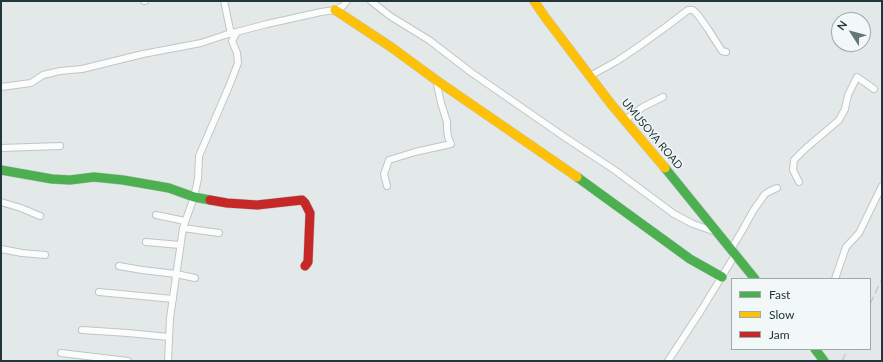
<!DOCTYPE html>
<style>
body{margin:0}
#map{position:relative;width:883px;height:362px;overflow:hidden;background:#e3e9e9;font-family:Lato,sans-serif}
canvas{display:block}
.frame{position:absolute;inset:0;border:2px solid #22373b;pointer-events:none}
.legend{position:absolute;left:731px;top:278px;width:140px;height:72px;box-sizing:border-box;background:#f1f8f7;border:1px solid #9eabac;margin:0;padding:5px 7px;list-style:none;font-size:12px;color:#22373b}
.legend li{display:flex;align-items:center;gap:8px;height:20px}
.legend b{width:20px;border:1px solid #9eabac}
.north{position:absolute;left:831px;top:12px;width:40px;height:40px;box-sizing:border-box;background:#f1f8f7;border:1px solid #9eabac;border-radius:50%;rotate:306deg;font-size:11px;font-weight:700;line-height:16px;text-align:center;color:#22373b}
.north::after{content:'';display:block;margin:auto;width:14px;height:18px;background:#667578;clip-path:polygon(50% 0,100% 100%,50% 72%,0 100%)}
</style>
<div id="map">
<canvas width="883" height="362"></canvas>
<div class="frame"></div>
<ul class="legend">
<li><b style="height:5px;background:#4caf50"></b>Fast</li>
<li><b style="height:5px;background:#ffc107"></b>Slow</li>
<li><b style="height:5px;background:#c62828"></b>Jam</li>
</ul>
<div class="north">N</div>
</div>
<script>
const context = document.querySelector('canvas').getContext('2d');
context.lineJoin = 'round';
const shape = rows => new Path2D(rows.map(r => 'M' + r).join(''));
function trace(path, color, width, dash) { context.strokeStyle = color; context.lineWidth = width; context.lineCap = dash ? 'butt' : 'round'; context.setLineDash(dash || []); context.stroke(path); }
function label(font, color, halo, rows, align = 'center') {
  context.font = font + ' Lato,sans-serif'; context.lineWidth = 3; context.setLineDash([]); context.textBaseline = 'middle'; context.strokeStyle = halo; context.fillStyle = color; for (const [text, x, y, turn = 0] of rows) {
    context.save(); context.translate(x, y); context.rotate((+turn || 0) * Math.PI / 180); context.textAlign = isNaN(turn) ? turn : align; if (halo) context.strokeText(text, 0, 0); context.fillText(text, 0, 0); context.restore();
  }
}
const street = shape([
 [144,1,145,1],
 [224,1,231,34],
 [371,1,390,16,429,40,472,73,563,136,616,171,674,214,693,224,716,232],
 [590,76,617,61,638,47,667,26,688,10,693,10,698,15,708,29,722,51,726,52],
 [1,87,31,83,43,75,60,71,82,69,143,54,201,43,225,35,267,24,321,12,335,10,343,6,347,1],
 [625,120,643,107,663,97],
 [1,148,60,146],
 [799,182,793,170,794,160,805,149,839,120,845,109,848,95,857,77,874,89],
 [387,186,384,174,389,160,415,152,451,144,448,137,447,129,447,122,441,103,436,80],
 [1,202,21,208,40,216],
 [156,215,185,221],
 [183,228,219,233],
 [146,242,180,245],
 [1,249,22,253,45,255],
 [731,249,742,231,753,211,765,194,770,191,777,188],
 [119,266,142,270,176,274,195,278],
 [835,279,846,247,859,233,882,186],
 [99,292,173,299],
 [82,330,128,333,169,337],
 [61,353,128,361],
 [168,361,170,318,183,228,194,197,198,179,199,156,230,84,238,63,237,53,232,41,237,32],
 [668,361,702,309,735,255]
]);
const fast = shape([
 [665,168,755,279],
 [1,170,52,179,70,180,94,177,123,180,169,188,194,197,210,200],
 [577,177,690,259,722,277],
 [815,349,824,361]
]);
const slow = shape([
 [534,1,545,17,611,104,665,168],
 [335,10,391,47,436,80,577,177]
]);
const jam = shape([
 [210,200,227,203,257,205,302,200,305,203,310,213,308,262,305,266]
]);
trace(street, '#c0c5c6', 8);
trace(fast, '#bfc6c6', 10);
trace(slow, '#bfc6c6', 10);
trace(jam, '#bfc6c6', 10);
trace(street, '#fbfcfc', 6);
trace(fast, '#4caf50', 9);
trace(slow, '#ffc107', 9);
trace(jam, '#c62828', 9);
trace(shape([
 [870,304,882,279],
 [842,361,848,349]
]), '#c6caca', 1.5, [8, 4]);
label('11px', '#22373b', '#f1f8f7', [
 ["UMUSOYA ROAD",652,134,50]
]);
</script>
